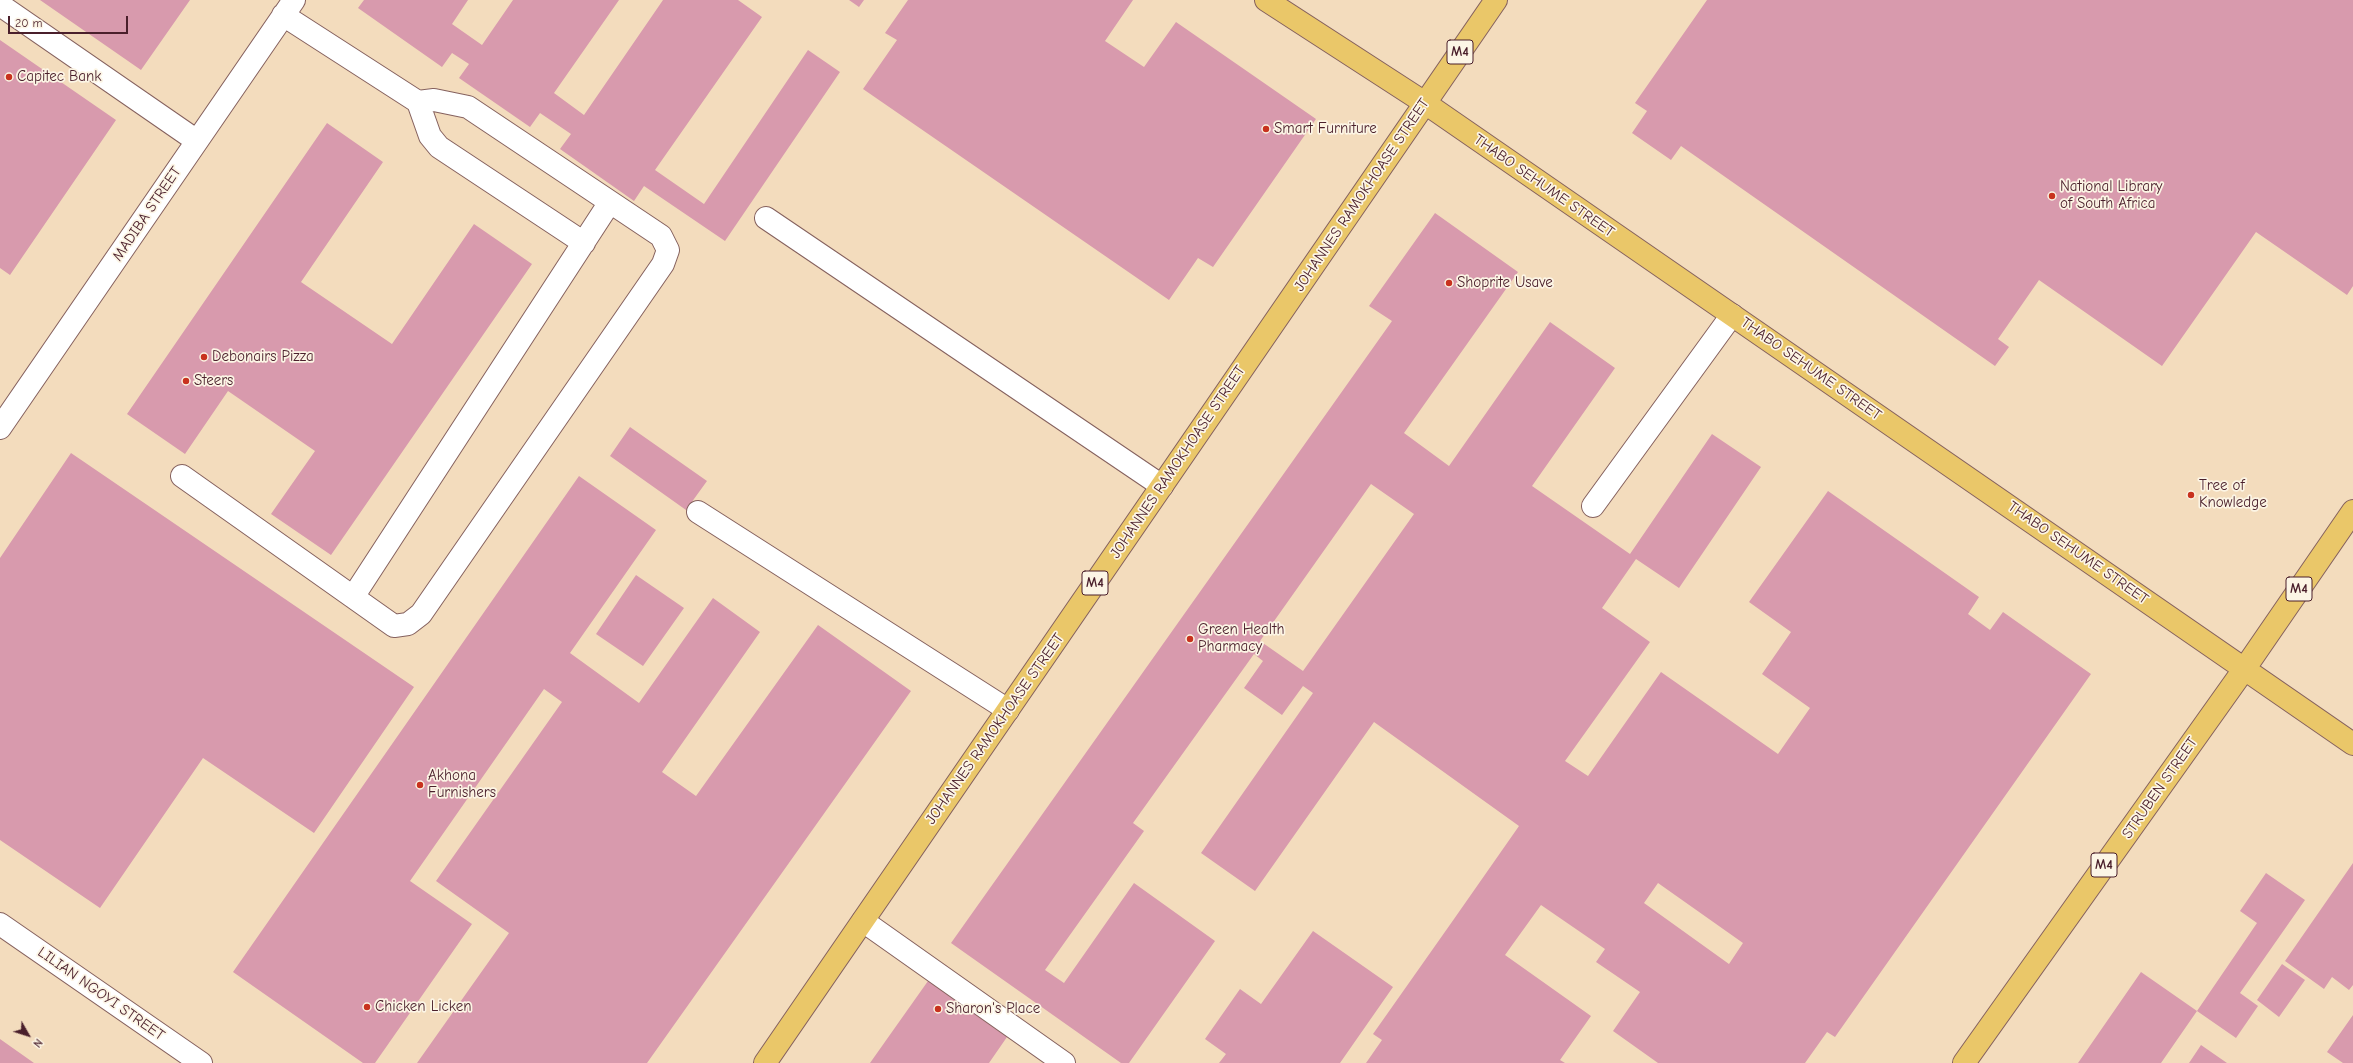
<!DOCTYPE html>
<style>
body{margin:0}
#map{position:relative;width:2353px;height:1063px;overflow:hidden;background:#f3dcbd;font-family:"Comic Neue",sans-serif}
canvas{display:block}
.north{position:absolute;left:8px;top:1015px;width:40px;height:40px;-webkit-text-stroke:3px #fcf5e5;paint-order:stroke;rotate:129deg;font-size:11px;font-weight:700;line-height:16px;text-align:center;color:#4a1f2b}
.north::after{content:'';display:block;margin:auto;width:14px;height:18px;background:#4a1f2b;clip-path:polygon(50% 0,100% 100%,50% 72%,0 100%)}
.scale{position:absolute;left:8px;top:16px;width:120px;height:18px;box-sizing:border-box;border:2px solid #4a1f2b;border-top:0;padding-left:5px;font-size:12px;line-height:14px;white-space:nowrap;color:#4a1f2b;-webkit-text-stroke:3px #fcf5e5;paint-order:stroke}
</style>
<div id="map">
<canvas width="2353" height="1063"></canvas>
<div class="north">N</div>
<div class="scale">20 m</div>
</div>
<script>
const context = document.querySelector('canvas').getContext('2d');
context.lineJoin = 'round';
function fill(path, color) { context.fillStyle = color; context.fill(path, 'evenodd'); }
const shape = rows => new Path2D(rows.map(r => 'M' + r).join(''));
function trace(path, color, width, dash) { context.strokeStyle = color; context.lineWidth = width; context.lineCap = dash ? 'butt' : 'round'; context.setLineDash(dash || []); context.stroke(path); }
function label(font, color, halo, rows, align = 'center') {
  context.font = font + ' "Comic Neue",sans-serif'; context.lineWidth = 3.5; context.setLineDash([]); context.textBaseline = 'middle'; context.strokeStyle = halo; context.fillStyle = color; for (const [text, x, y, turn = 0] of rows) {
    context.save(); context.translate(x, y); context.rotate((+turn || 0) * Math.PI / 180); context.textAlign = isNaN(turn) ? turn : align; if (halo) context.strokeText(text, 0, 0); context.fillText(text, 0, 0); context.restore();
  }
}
fill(shape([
 [40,0,190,0,141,70],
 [364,0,468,0,452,24,482,45,513,0,619,0,554,93,584,115,663,0,738,0,762,17,655,170,704,204,808,50,840,72,725,241,644,186,634,201,560,149,571,134,540,113,530,127,459,78,469,64,452,53,442,67,358,8],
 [849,0,864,0,859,7],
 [908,0,1133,0,1105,41,1144,67,1176,22,1316,119,1213,267,1198,258,1169,300,863,89,897,40,885,33],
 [1707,0,2353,0,2353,286,2347,295,2256,232,2162,366,2039,280,1998,339,2009,347,1995,366,1681,146,1671,160,1632,133,1647,111,1635,103],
 [0,40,116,120,10,275,0,268],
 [327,123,383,162,301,282,392,344,474,224,532,264,331,555,271,514,315,451,228,391,185,454,127,414],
 [1435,213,1518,272,1404,433,1449,466,1550,322,1615,368,1532,486,1630,554,1712,434,1761,467,1679,588,1636,559,1602,608,1650,642,1565,761,1588,776,1661,672,1778,754,1810,708,1762,674,1791,632,1749,602,1828,491,1979,597,1968,614,1990,630,2003,612,2091,674,1835,1037,1827,1032,1805,1063,1658,1063,1613,1031,1640,992,1596,962,1605,949,1541,905,1505,955,1591,1016,1560,1060,1565,1063,1366,1063,1382,1040,1373,1034,1454,919,1458,922,1454,919,1519,826,1374,722,1255,891,1201,853,1313,693,1303,686,1282,715,1244,688,1263,661,1254,654,1133,823,1144,831,1045,970,1064,983,1134,883,1215,941,1129,1063,1121,1063,951,943,1392,321,1369,306],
 [1371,484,1414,514,1303,671,1260,641],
 [1658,883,1743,943,1729,964,1644,903],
 [630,427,707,481,686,510,610,456],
 [71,453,414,687,314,833,203,758,100,908,0,840,0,558],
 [579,476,656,530,570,653,639,703,713,598,760,632,662,772,696,796,818,625,911,691,647,1063,417,1063,509,933,436,881,562,702,544,689,410,881,472,924,375,1063,363,1063,233,972],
 [636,575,684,608,643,666,596,634],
 [2353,863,2353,985,2349,990,2332,977,2324,989,2285,961],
 [2266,873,2305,900,2240,993,2258,1006,2236,1038,2197,1011,2257,923,2240,911],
 [1313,931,1393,987,1340,1063,1219,1063,1226,1054,1205,1039,1240,989,1261,1004],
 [2282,964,2305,980,2279,1017,2257,1000],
 [2141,972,2197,1011,2161,1063,2078,1063],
 [928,981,1007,1037,989,1063,870,1063],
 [2353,1015,2353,1063,2343,1063,2327,1052],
 [0,1039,34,1063,0,1063],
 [2201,1045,2227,1063,2189,1063]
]), '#d89aad');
const minor = shape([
 [0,5,197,141],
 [418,102,430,136,439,147,584,243],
 [766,218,1162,486],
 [0,428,294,0],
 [182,476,394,626,408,624,421,614,663,264,668,250,661,236,468,107,434,100,418,102,283,15],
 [1593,506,1732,315],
 [698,512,1008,710],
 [353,597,610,202],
 [863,921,1064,1063],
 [0,924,201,1063]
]);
const major = shape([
 [1266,0,1425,103,2353,744],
 [765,1063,1496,0],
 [1964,1063,2245,668,2353,511]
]);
trace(minor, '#85615e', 24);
trace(major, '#85615e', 24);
trace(minor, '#fff', 22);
trace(major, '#eac769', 22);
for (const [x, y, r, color] of [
 [9,77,4,"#c8321e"],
 [1266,129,4,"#c8321e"],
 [2052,196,4,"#c8321e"],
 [1449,283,4,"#c8321e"],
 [204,357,4,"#c8321e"],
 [186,381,4,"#c8321e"],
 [2191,495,4,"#c8321e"],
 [1190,639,4,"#c8321e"],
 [420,785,4,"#c8321e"],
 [367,1007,4,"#c8321e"],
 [938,1009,4,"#c8321e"]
]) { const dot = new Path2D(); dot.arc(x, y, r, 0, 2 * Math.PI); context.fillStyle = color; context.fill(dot); trace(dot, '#fcf5e5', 1.5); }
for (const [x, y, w] of [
 [1460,52,26],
 [1095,583,26],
 [2299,589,26],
 [2104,865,26]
]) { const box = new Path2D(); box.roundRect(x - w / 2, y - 12, w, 24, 3); context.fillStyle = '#fcf5e5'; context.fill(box); trace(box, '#4a1f2b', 1); }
label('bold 14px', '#4a1f2b', null, [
 ["M4",1460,52],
 ["M4",1095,583],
 ["M4",2299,589],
 ["M4",2104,865]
]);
label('15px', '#4a1f2b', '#fcf5e5', [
 ["Capitec Bank",17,77],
 ["Smart Furniture",1274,129],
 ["National Library",2060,187],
 ["of South Africa",2060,204],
 ["Shoprite Usave",1457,283],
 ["Debonairs Pizza",212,357],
 ["Steers",194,381],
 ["Tree of",2199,486],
 ["Knowledge",2199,503],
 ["Green Health",1198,630],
 ["Pharmacy",1198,647],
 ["Akhona",428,776],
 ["Furnishers",428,793],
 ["Chicken Licken",375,1007],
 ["Sharon's Place",946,1009]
], 'left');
label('15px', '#4a1f2b', '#fcf5e5', [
 ["THABO SEHUME STREET",1544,186,35],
 ["JOHANNES RAMOKHOASE STREET",1362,195,-56],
 ["MADIBA STREET",147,214,-56],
 ["THABO SEHUME STREET",1811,369,35],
 ["JOHANNES RAMOKHOASE STREET",1178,462,-56],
 ["THABO SEHUME STREET",2078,553,35],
 ["JOHANNES RAMOKHOASE STREET",995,729,-55],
 ["STRUBEN STREET",2160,788,-55],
 ["LILIAN NGOYI STREET",101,994,35]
]);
</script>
